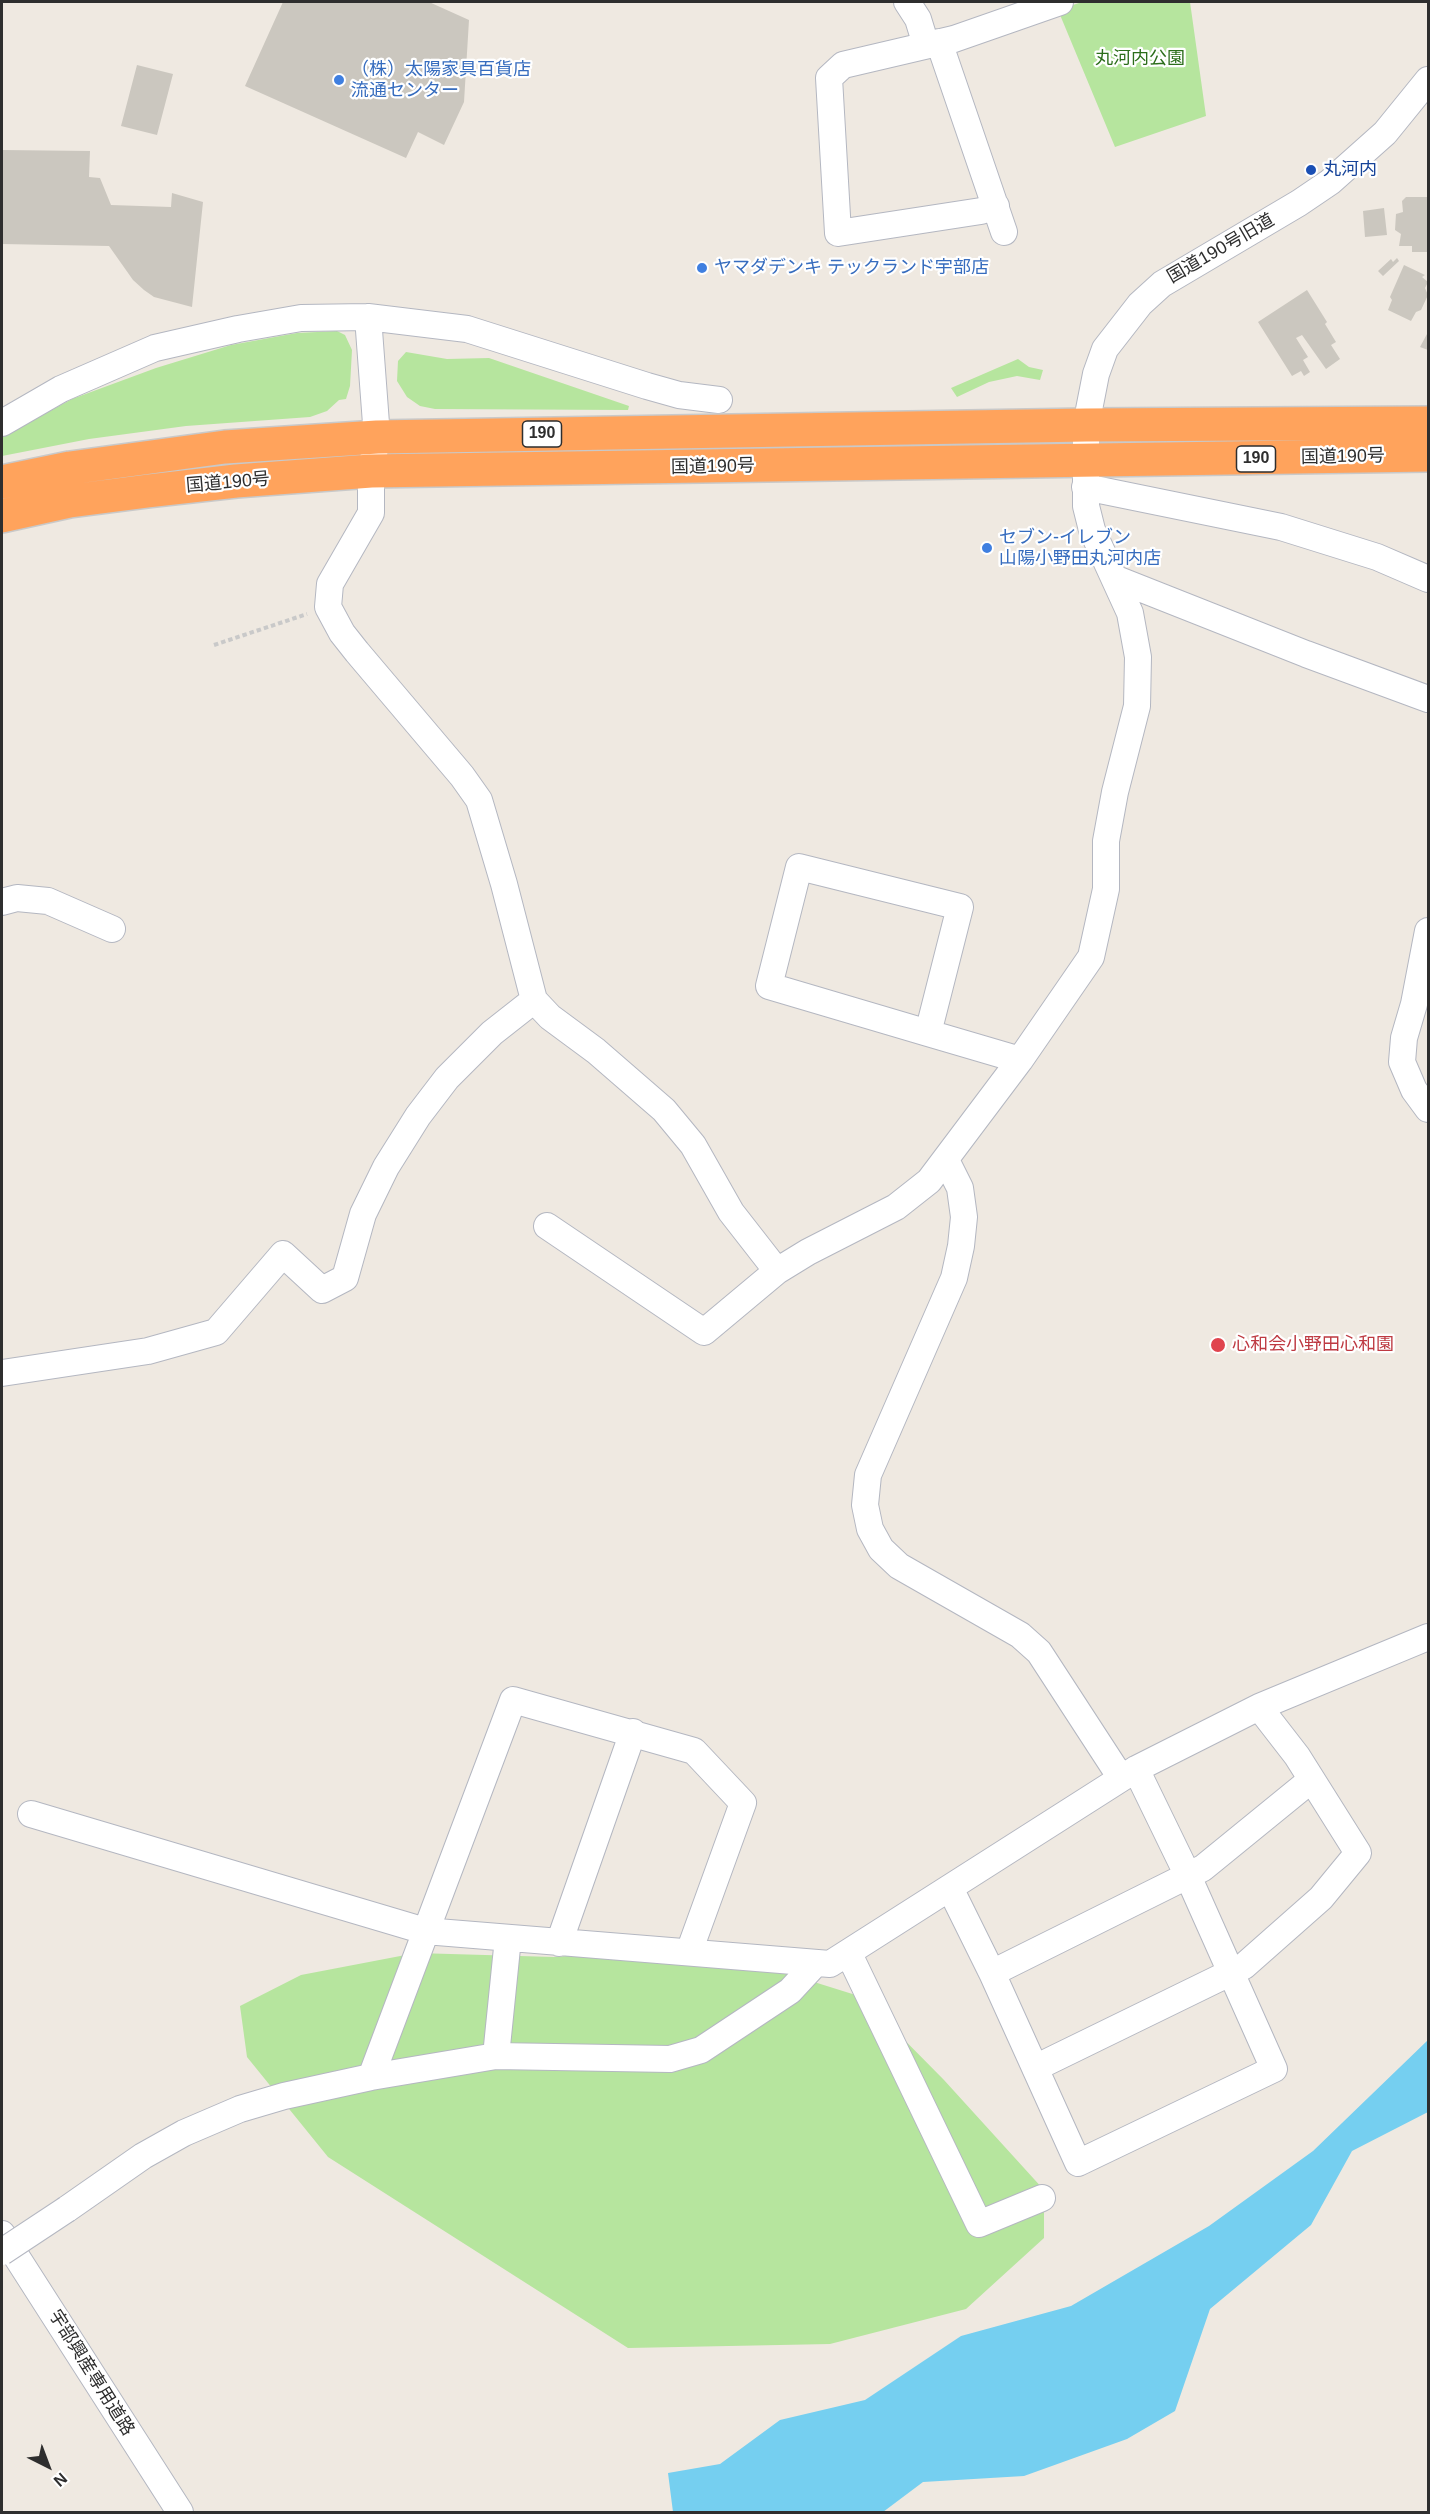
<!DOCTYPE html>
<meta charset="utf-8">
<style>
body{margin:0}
#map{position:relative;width:1430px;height:2514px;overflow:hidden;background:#efe9e1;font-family:Helvetica,sans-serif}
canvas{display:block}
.frame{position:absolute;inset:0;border:3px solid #2e2e2e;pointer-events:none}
.north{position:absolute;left:18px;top:2436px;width:60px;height:60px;-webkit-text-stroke:4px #fff;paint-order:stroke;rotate:138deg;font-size:16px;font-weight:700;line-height:24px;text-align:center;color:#2e2e2e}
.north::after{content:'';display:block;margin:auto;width:21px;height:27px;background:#2e2e2e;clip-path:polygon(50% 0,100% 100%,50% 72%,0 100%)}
</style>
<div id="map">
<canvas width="1430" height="2514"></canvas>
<div class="frame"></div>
<div class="north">N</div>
</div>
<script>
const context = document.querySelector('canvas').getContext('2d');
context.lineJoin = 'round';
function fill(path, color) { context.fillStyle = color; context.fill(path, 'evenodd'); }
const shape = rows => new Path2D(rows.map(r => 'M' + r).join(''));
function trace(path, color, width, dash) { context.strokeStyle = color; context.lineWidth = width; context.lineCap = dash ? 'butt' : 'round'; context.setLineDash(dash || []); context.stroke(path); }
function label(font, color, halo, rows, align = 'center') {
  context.font = font + ' Helvetica,"Noto Sans JP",sans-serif'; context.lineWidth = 4.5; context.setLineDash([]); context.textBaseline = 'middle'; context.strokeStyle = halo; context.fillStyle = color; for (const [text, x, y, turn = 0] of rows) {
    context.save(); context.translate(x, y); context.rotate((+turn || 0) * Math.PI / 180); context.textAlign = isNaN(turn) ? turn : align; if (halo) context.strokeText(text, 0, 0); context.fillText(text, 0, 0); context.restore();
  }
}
fill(shape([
 [1082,2,1190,2,1206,116,1115,147,1058,10],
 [337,331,345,335,352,350,350,386,346,399,339,400,327,411,310,417,186,426,89,439,2,456,2,437,72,399,156,368,231,345,297,333],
 [406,352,447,359,489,358,629,406,628,410,435,409,420,406,407,397,397,381,398,361],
 [1018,359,1029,367,1043,370,1040,380,1017,376,989,382,957,397,951,388],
 [699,1946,862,1997,944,2080,1044,2190,1044,2238,966,2309,830,2344,628,2348,328,2157,247,2057,240,2006,301,1975,416,1953,554,1957]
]), '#b6e59e');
fill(shape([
 [1428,2040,1428,2112,1352,2151,1311,2225,1210,2309,1175,2411,1127,2439,1024,2476,923,2482,883,2512,673,2512,668,2473,720,2464,780,2420,865,2400,961,2336,1071,2306,1209,2226,1313,2151]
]), '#75cff0');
fill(shape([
 [283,2,429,2,469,20,464,102,444,145,418,132,406,158,245,86],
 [137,65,173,74,157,135,121,126],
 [2,150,90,151,89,177,100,178,111,205,171,207,172,193,203,202,192,307,154,297,144,290,133,280,109,246,2,244],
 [1406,197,1428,197,1428,252,1412,252,1412,246,1399,246,1401,234,1395,230,1396,214,1403,212,1402,201],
 [1384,208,1387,235,1365,237,1363,211],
 [1397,258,1399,261,1383,276,1378,271,1391,259,1393,262],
 [1404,265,1425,275,1422,277,1428,282,1425,288,1428,295,1421,310,1416,312,1411,321,1388,310,1392,300,1390,297],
 [1307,290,1327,322,1325,324,1336,342,1331,345,1340,359,1326,369,1302,335,1296,338,1308,357,1303,360,1310,372,1304,376,1301,371,1292,376,1258,322],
 [1427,334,1428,336,1428,350,1420,347]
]), '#cbc7bf');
const minor = shape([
 [907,2,918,19,926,45],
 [939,42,1004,232],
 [996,206,981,211,838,233,829,78,843,65,954,39,1060,2],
 [368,317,377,437,371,471,371,513,330,584,328,607,342,633,357,652,462,776,479,800,504,884,534,1000,550,1017,596,1051,664,1110,693,1145,731,1212,777,1271,808,1252,896,1207,929,1181,1020,1060,1091,957,1106,889,1106,841,1115,792,1137,706,1138,657,1130,613,1092,530,1086,506,1086,425,1096,374,1105,349,1140,304,1162,284,1299,203,1330,182,1385,133,1428,80],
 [2,423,61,389,155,348,238,329,301,318,368,317,467,329,647,386,679,395,719,400],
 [1085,487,1281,527,1377,557,1428,579],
 [1114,578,1306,654,1428,699],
 [2,902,17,898,48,901,112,929],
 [1428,931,1414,1004,1404,1038,1402,1062,1414,1090,1428,1109],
 [928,1033,960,907,799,867,769,986,928,1033,1020,1060],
 [946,1160,960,1188,964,1217,961,1246,954,1278,868,1475,865,1505,870,1529,881,1549,899,1566,1020,1635,1039,1652,1121,1778],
 [547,1226,704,1332,777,1271],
 [2,1373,148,1351,216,1332,283,1254,322,1290,345,1278,363,1214,386,1167,418,1116,447,1078,492,1033,534,1000],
 [31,1814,425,1931,830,1964,1136,1769,1259,1707,1428,1637],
 [950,1888,992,1973,1078,2163,1274,2069,1188,1876,1136,1769],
 [559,1943,633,1732],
 [849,1954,979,2224,1042,2198],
 [992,1973,1203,1868,1311,1780],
 [496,2056,508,1938],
 [1035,2068,1244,1966,1321,1898,1358,1853,1297,1756,1259,1707],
 [371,2077,513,1700,694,1751,743,1803,689,1952],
 [67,2209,143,2156,184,2133,240,2109,284,2096,371,2077,496,2056,670,2059,701,2050,790,1991,815,1964],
 [2,2234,180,2512]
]);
const highway = shape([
 [2,482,70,468,225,447,377,437,1086,425,1428,423],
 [2,516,70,501,148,491,236,481,371,471,1428,455]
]);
trace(minor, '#b4b7c1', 28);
trace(highway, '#c9c9c9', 36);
trace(shape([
 [214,645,307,614]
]), '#c9c9c9', 4, [4.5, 3]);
trace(minor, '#fff', 26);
trace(highway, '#ffa35c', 33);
const minorBridge = shape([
 [2,2252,67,2209]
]);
trace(minorBridge, '#b4b7c1', 28, []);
trace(minorBridge, '#fff', 26);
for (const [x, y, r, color] of [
 [339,80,6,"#3f7fe0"],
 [1311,170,6,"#1a4fb4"],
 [702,268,6,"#3f7fe0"],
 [987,548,6,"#3f7fe0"],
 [1218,1345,8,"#e0444e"]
]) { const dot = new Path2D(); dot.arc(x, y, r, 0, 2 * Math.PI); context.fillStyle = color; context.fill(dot); trace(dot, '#fff', 2); }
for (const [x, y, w] of [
 [542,434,39],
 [1256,459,39]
]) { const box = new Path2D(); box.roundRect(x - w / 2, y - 13, w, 26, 4.5); context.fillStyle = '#fff'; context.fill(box); trace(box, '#2e2e2e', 1.5); }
label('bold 16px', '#2e2e2e', null, [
 ["190",542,434],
 ["190",1256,459]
]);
label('18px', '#2c6e1b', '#fff', [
 ["丸河内公園",1140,59]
]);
label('18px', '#366cbe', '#fff', [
 ["（株）太陽家具百貨店",351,70],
 ["流通センター",351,91],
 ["ヤマダデンキ テックランド宇部店",714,268],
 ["セブン-イレブン",999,538],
 ["山陽小野田丸河内店",999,559]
], 'left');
label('18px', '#164399', '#fff', [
 ["丸河内",1323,170]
], 'left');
label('18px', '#2e2e2e', '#fff', [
 ["国道190号旧道",1221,249,-30],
 ["国道190号",1343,457,-1],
 ["国道190号",713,467,-1],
 ["国道190号",228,483,-5],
 ["宇部興産専用道路",91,2373,58]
]);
label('18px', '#be3a42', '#fff', [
 ["心和会小野田心和園",1232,1345]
], 'left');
</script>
